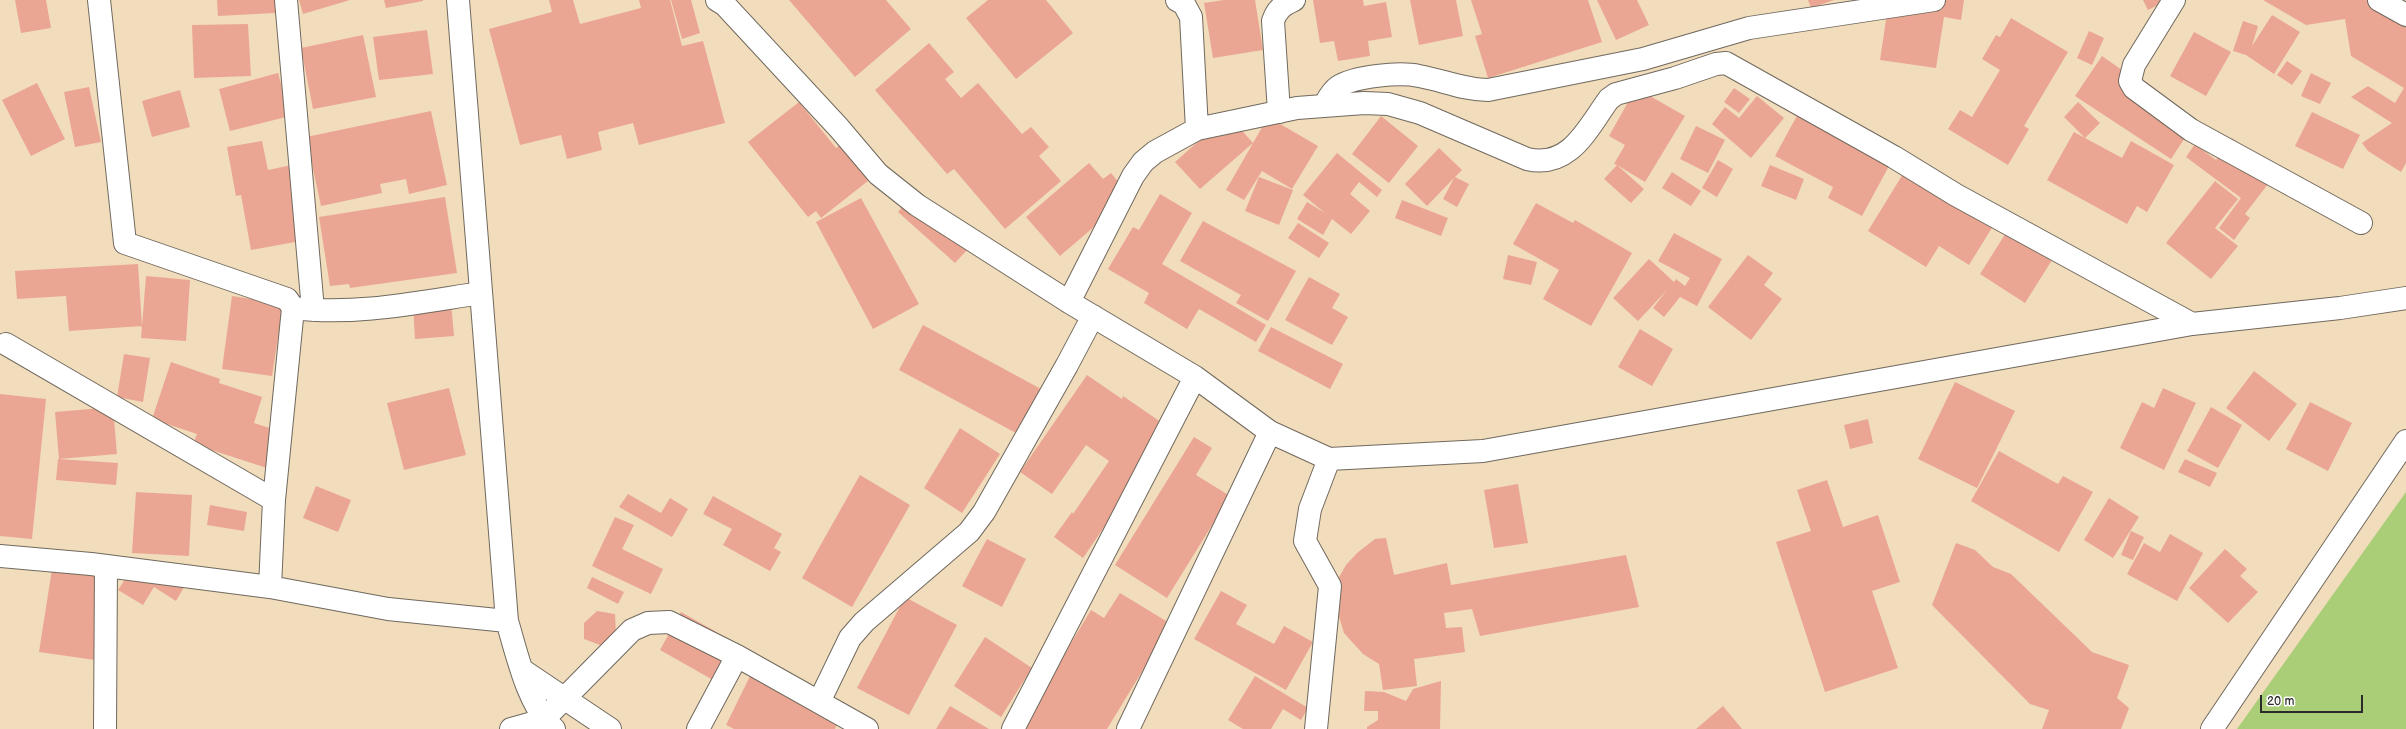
<!DOCTYPE html>
<html>
<head>
<meta charset="utf-8">
<style>
  body { margin:0 }
  #map { position:relative; width:2406px; height:729px; overflow:hidden; background:#f1dcbc; font-family:"Balsamiq Sans",sans-serif }
  canvas { display:block }
  .scale { position:absolute; left:2260px; top:695px; width:103px; height:18px; box-sizing:border-box; border:2px solid #2b2b2b; border-top:0; padding-left:5px; font-size:12px; line-height:14px; white-space:nowrap; color:#2b2b2b; -webkit-text-stroke:3px #fff; paint-order:stroke }
</style>
</head>
<body>
<div id="map">
<canvas width="2406" height="729"></canvas>
<div class="scale">20 m</div>
</div>
<script>
const ctx = document.querySelector('canvas').getContext('2d');
ctx.lineJoin = 'round';
function fillPath(path, color) { ctx.fillStyle = color; ctx.fill(path, 'evenodd'); }
function trace(path, color, width, dash) { ctx.strokeStyle = color; ctx.lineWidth = width; ctx.lineCap = dash ? 'butt' : 'round'; ctx.setLineDash(dash || []); ctx.stroke(path); }
fillPath(new Path2D(`
  M2406,492V729H2237Z`), '#aace78');
fillPath(new Path2D(`
  M15,0H46L51,28L21,33Z
  M217,0H275V13L218,16Z
  M299,0H350L303,14Z
  M384,0H423V1L386,8Z
  M549,0H573L580,24L641,8L639,0H670L682,46L703,41L725,123L639,145L633,123L598,132L602,150L567,159L561,135L520,145L489,29L552,12Z
  M671,0H691L700,33L682,39Z
  M789,0H886L911,29L855,77Z
  M988,0H1046L1073,33L1016,79L966,18Z
  M1224,0H1255L1263,50L1213,58L1204,3Z
  M1313,0H1363L1364,6L1386,2L1392,37L1368,41L1370,56L1338,61L1334,41L1320,43Z
  M1410,0H1456L1463,36L1419,45Z
  M1471,0H1588L1602,42L1488,78L1475,36L1482,34Z
  M1597,0H1637L1649,25L1616,40Z
  M1808,0H1834L1811,8Z
  M1889,0H1964L1961,20L1944,17L1936,68L1880,60Z
  M2143,0H2168L2148,10Z
  M2263,0H2374L2406,20V163L2401,172L2368,151L2362,143L2392,123L2351,97L2368,86L2395,103L2404,88L2351,56L2345,19L2306,25Z
  M2272,15L2300,32L2274,74L2246,55L2233,51L2243,21L2258,26L2252,46Z
  M2011,18L2068,52L2024,126L2029,129L2008,165L1948,129L1960,110L1972,117L2000,70L1982,59L1996,35L2000,37Z
  M248,24L251,76L194,78L192,25Z
  M427,30L433,74L379,80L373,37Z
  M2089,31L2104,38L2092,65L2077,58Z
  M2194,32L2231,52L2206,96L2170,76Z
  M363,35L376,97L313,109L301,48Z
  M929,43L954,72L945,79L961,98L978,83L1022,134L1031,127L1049,147L1039,156L1061,181L1005,229L954,169L947,174L875,90Z
  M2102,56L2129,75L2192,127L2171,159L2075,96Z
  M2287,61L2302,71L2292,85L2277,75Z
  M278,73L290,116L230,131L219,89Z
  M2311,73L2331,83L2320,104L2301,96Z
  M37,83L65,139L31,156L2,100Z
  M89,87L101,142L75,147L64,92Z
  M1636,88L1685,116L1645,182L1617,165L1644,189L1631,203L1604,179L1617,165L1614,164L1625,145L1609,136Z
  M1734,88L1750,99L1739,113L1724,102Z
  M180,90L190,127L152,137L142,101Z
  M1757,96L1784,118L1751,158L1712,124L1725,107L1739,118Z
  M799,102L836,148L850,137L878,173L821,218L816,211L808,217L748,142Z
  M2078,102L2100,123L2085,138L2064,117Z
  M431,111L447,185L409,194L406,179L380,184L382,193L321,206L306,137Z
  M1799,112L1889,166L1862,216L1828,198L1833,187L1775,156Z
  M2312,112L2360,135L2343,169L2295,146Z
  M1228,115L1253,143L1200,189L1175,162Z
  M1381,116L1418,146L1389,183L1352,154Z
  M1268,117L1318,146L1292,189L1262,171L1244,200L1226,190Z
  M1696,126L1725,140L1708,173L1680,159Z
  M2074,132L2122,158L2131,141L2174,165L2147,212L2137,206L2127,224L2047,180Z
  M2232,138L2261,160L2268,184L2245,214L2250,218L2234,240L2219,228L2241,198L2186,157L2195,144L2216,160Z
  M262,141L268,170L292,165L306,240L251,250L241,195L236,196L227,147Z
  M1439,148L1462,170L1455,177L1469,184L1457,207L1443,199L1454,178L1427,206L1405,184Z
  M1337,153L1382,190L1377,197L1359,182L1350,194L1370,211L1351,234L1332,219L1323,235L1297,219L1307,202L1325,213L1303,195Z
  M1718,160L1733,169L1717,197L1702,188Z
  M1089,163L1103,179L1111,173L1130,196L1060,256L1026,217Z
  M1770,165L1804,179L1796,200L1761,186Z
  M1906,169L1998,218L1969,265L1939,246L1926,267L1868,231Z
  M1672,172L1701,191L1691,206L1662,188Z
  M1259,177L1293,190L1279,225L1245,211Z
  M2215,181L2238,199L2215,228L2238,246L2211,279L2166,243Z
  M1160,194L1192,213L1162,264L1266,325L1256,342L1199,309L1187,329L1144,303L1149,293L1108,269L1133,227L1139,230Z
  M445,197L457,273L350,288L349,284L330,286L319,217Z
  M861,198L919,304L873,329L816,222Z
  M910,198L968,249L955,263L898,212Z
  M1402,200L1448,218L1441,236L1395,218Z
  M1536,203L1573,223L1575,220L1632,253L1591,326L1543,299L1559,270L1513,244Z
  M1203,221L1296,271L1268,321L1236,303L1241,295L1180,261Z
  M1298,223L1329,243L1319,258L1288,238Z
  M2009,228L2054,257L2025,303L1980,274Z
  M1674,233L1722,259L1697,306L1680,297L1664,317L1653,308L1667,290L1638,321L1613,298L1649,259L1674,282L1676,279L1685,286L1690,278L1658,261Z
  M1508,255L1537,262L1531,285L1503,279Z
  M1748,255L1773,273L1764,285L1782,299L1751,340L1708,307Z
  M138,264L142,326L69,331L66,296L17,299L15,271Z
  M146,276L190,280L186,341L141,338Z
  M1309,277L1340,294L1332,308L1348,317L1332,345L1285,320Z
  M232,296L283,304L272,376L222,369Z
  M451,302L454,336L415,339L413,306Z
  M923,325L1041,389L1016,433L899,370Z
  M1271,327L1343,364L1330,389L1258,351Z
  M1640,329L1673,349L1652,386L1618,367Z
  M124,354L150,358L143,402L117,397Z
  M171,362L220,379L219,383L262,397L254,423L282,432L270,469L193,444L197,434L152,419Z
  M2254,371L2297,404L2269,441L2226,408Z
  M1087,375L1122,399L1123,396L1171,429L1083,558L1054,537L1072,512L1073,514L1109,461L1086,445L1052,494L1020,472Z
  M1955,382L2015,411L1977,488L1918,459Z
  M449,388L466,455L404,470L387,403Z
  M2163,388L2196,403L2164,470L2120,448L2142,402L2154,408Z
  M0,394L46,399L32,539L0,536Z
  M2310,402L2352,423L2328,471L2286,449Z
  M113,407L117,454L59,459L55,412Z
  M2211,407L2242,425L2218,468L2187,451Z
  M1868,419L1873,443L1850,449L1844,425Z
  M960,428L1000,454L962,513L924,488Z
  M1194,437L1212,448L1196,475L1230,496L1167,598L1115,565Z
  M1999,451L2058,484L2063,476L2093,492L2059,552L1971,501Z
  M58,459L118,463L116,485L56,480Z
  M2185,459L2217,473L2210,487L2178,472Z
  M860,475L910,505L852,607L802,578Z
  M1827,480L1843,527L1878,515L1900,582L1872,591L1898,668L1825,692L1776,542L1811,531L1797,490Z
  M1518,484L1528,543L1494,548L1484,490Z
  M316,486L351,500L338,532L303,518Z
  M136,492L192,495L189,556L132,553Z
  M628,494L661,513L670,498L688,509L672,537L619,507Z
  M713,496L782,534L774,548L781,552L770,571L723,545L732,529L703,514Z
  M2109,498L2139,517L2113,558L2084,540Z
  M210,505L247,512L244,531L207,525Z
  M615,517L634,525L622,549L663,569L651,594L592,566Z
  M2131,531L2144,537L2133,560L2121,555Z
  M2170,534L2203,553L2177,601L2127,574L2144,543L2160,552Z
  M1386,538L1394,575L1447,563L1451,585L1626,555L1639,607L1480,636L1472,609L1444,613L1446,628L1462,627L1465,652L1414,659L1417,686L1383,690L1379,664L1363,654L1344,633L1337,610V581L1346,565L1357,553L1375,539Z
  M987,539L1026,559L1002,607L962,586Z
  M1956,543L1975,550L1993,567L2011,574L2092,652L2129,665L2117,698L2129,708L2121,729H2042L2049,710L2030,704L1932,605Z
  M2225,549L2247,569L2240,576L2258,592L2228,623L2189,588Z
  M52,569L107,578L95,660L39,652Z
  M131,570L187,582L176,601L154,587L143,605L118,590Z
  M592,577L624,592L618,604L587,588Z
  M1221,591L1247,605L1236,624L1274,644L1284,626L1313,642L1286,690L1194,639Z
  M1120,593L1171,624L1107,729H1023L1034,704L1091,610L1104,618Z
  M905,597L957,625L909,715L857,688Z
  M597,611L615,614L616,635L600,645L584,639V623Z
  M681,612L734,642L713,680L660,650Z
  M985,637L1032,668L1001,717L954,686Z
  M753,670L842,714L835,729H734L726,725Z
  M1255,676L1308,708L1301,720L1283,709L1271,729H1243L1228,720Z
  M1441,681L1440,729H1367V727L1378,720V711H1364L1365,691L1384,692L1406,701L1413,689Z
  M950,706L989,729H936Z
  M1723,706L1742,729H1696Z`), '#eba693');
const street = new Path2D(`
  M99,0L125,243L287,299L293,308C355,316 420,302 481,293
  M286,0L313,310
  M458,0L507,621C517,654 528,706 554,729
  M717,0L725,5L839,128L878,174L917,205L1069,302L1195,377L1270,432L1329,459
  M1177,0L1184,4L1191,17L1197,129
  M2174,0L2134,65L2130,81L2134,88L2191,130L2361,223
  M2379,0L2406,15
  M1324,106C1328,99 1331,92 1338,87C1354,76 1400,72 1419,76C1442,80 1464,90 1488,90L1643,59L1749,28L1934,0
  M1279,112L1273,21C1277,9 1283,5 1294,0
  M1069,302L1133,176L1143,162L1155,152L1197,129L1297,108L1364,103L1388,104L1420,113L1527,159C1570,169 1587,129 1609,99L1616,94L1675,78L1716,64L1726,63L1894,157L1956,195L2192,324
  M6,344L274,500
  M0,556L91,564L270,587L388,609L507,621
  M270,587L274,500L293,308
  M522,670L610,729
  M819,702L850,638L864,622L969,532L984,512L1067,365L1093,316
  M105,729L106,566
  M511,729L543,720L632,630L648,623L669,622L737,656L867,729
  M698,729L737,656
  M1013,729L1195,377
  M1128,729L1270,432
  M1316,729L1330,586L1305,541L1310,509L1329,459L1483,451L2192,324L2340,308L2406,298
  M2212,729L2406,441`);
trace(street, '#70695e', 24);
trace(street, '#fff', 22);
</script>
</body>
</html>
